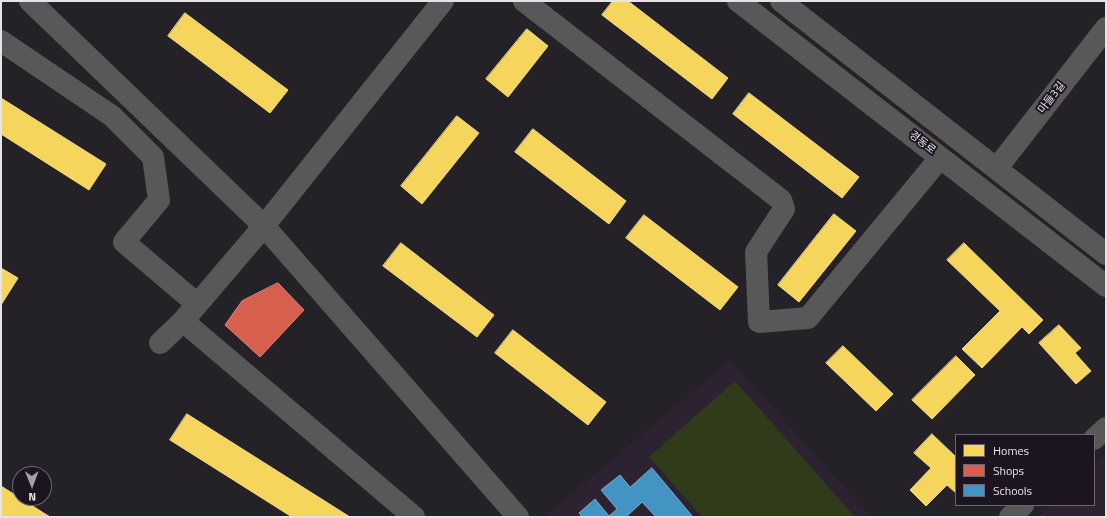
<!DOCTYPE html>
<html>
<head>
<meta charset="utf-8">
<style>
  body { margin:0 }
  #map { position:relative; width:1107px; height:518px; overflow:hidden; background:#242127; font-family:"Titillium Web",sans-serif }
  canvas { display:block }
  .frame { position:absolute; inset:0; border:2px solid #e8e3eb; pointer-events:none }
  .legend { position:absolute; left:955px; top:434px; width:140px; height:72px; box-sizing:border-box; background:#1c1520; border:1px solid #6e6771; margin:0; padding:5px 7px; list-style:none; font-size:12px; color:#e8e3eb }
  .legend li { display:flex; align-items:center; gap:8px; height:20px }
  .legend b { width:20px; border:1px solid #6e6771 }
  .north { position:absolute; left:12px; top:466px; width:40px; height:40px; box-sizing:border-box; background:#1c1520; border:1px solid #6e6771; border-radius:50%; rotate:179deg; font-size:11px; font-weight:700; line-height:16px; text-align:center; color:#e8e3eb }
  .north::after { content:''; display:block; margin:auto; width:14px; height:18px; background:#a39fa6; clip-path:polygon(50% 0,100% 100%,50% 72%,0 100%) }
</style>
</head>
<body>
<div id="map">
<canvas width="1107" height="518"></canvas>
<div class="frame"></div>
<ul class="legend">
<li><b style="height:11px;background:#f6d55c"></b>Homes</li>
<li><b style="height:11px;background:#d6604d"></b>Shops</li>
<li><b style="height:11px;background:#4393c3"></b>Schools</li>
</ul>
<div class="north">N</div>
</div>
<script>
const ctx = document.querySelector('canvas').getContext('2d');
ctx.lineJoin = 'round';
function fillPath(path, color) { ctx.fillStyle = color; ctx.fill(path, 'evenodd'); }
function trace(path, color, width, dash) { ctx.strokeStyle = color; ctx.lineWidth = width; ctx.lineCap = dash ? 'butt' : 'round'; ctx.setLineDash(dash || []); ctx.stroke(path); }
function label(font, color, halo, rows, align = 'center') {
  ctx.font = font + ' "Titillium Web","Noto Sans KR",sans-serif'; ctx.lineWidth = 4; ctx.setLineDash([]); ctx.textBaseline = 'middle'; ctx.strokeStyle = halo; ctx.fillStyle = color; for (const [text, x, y, turn = 0] of rows) {
    ctx.save(); ctx.translate(x, y); ctx.rotate((+turn || 0) * Math.PI / 180); ctx.textAlign = isNaN(turn) ? turn : align; if (halo) ctx.strokeText(text, 0, 0); ctx.fillText(text, 0, 0); ctx.restore();
  }
}
fillPath(new Path2D(`
  M730,360L871,517L545,516Z
  M1106,453V517H1038L1051,505H1094V464Z`), '#2c2231');
fillPath(new Path2D(`
  M735,381L855,517H702L649,457Z`), '#2f3b19');
const homes = new Path2D(`
  M613,1H628L728,78L712,99L602,15Z
  M185,13L288,90L270,113L168,36Z
  M527,29L548,46L508,97L486,79Z
  M749,93L859,177L842,198L733,114Z
  M1,98L106,164L89,190L1,134Z
  M457,116L479,133L422,204L401,186Z
  M533,129L626,201L609,224L515,152Z
  M834,214L856,231L799,302L778,285Z
  M644,215L738,287L720,310L626,238Z
  M401,243L494,315L477,337L383,266Z
  M964,243L1043,320L1029,334L1022,327L982,368L962,349L1000,311L947,260Z
  M1,268L18,278L1,305Z
  M1059,325L1081,348L1075,353L1091,371L1076,384L1039,343Z
  M513,330L606,402L588,425L495,353Z
  M843,346L893,394L876,411L826,363Z
  M956,356L975,375L932,419L912,400Z
  M187,414L350,517H292L170,440Z
  M932,434L956,457V493L947,485L926,506L910,490L931,468L914,453Z
  M1,486L50,517H1Z`);
fillPath(homes, '#f6d55c');
trace(homes, '#f2d987', 1);
const shops = new Path2D(`
  M278,283L304,310L260,357L225,325L242,301Z`);
fillPath(shops, '#d6604d');
trace(shops, '#db877c', 1);
const schools = new Path2D(`
  M652,468L693,517H656L642,502L626,517H582L579,513L595,499L609,516L617,509L601,490L620,475L630,487Z`);
fillPath(schools, '#4393c3');
trace(schools, '#74abcf', 1);
trace(new Path2D(`
  M30,1L264,226L518,517
  M524,1L781,200L784,209L756,252L759,322L808,318L940,158
  M738,1L1106,286
  M781,1L1106,254
  M1,41L112,116L153,157L159,200L124,242L197,304
  M997,168L1106,28
  M183,321L414,517
  M160,343L183,321L264,226L443,1
  M1094,439L1106,428
  M1010,517L1023,505`), '#595858', 22);
label('11px', '#e8e3eb', '#1c1520', [
  ["마들3길",1052,98,-52],
  ["경동로",922,143,38]
]);
</script>
</body>
</html>
